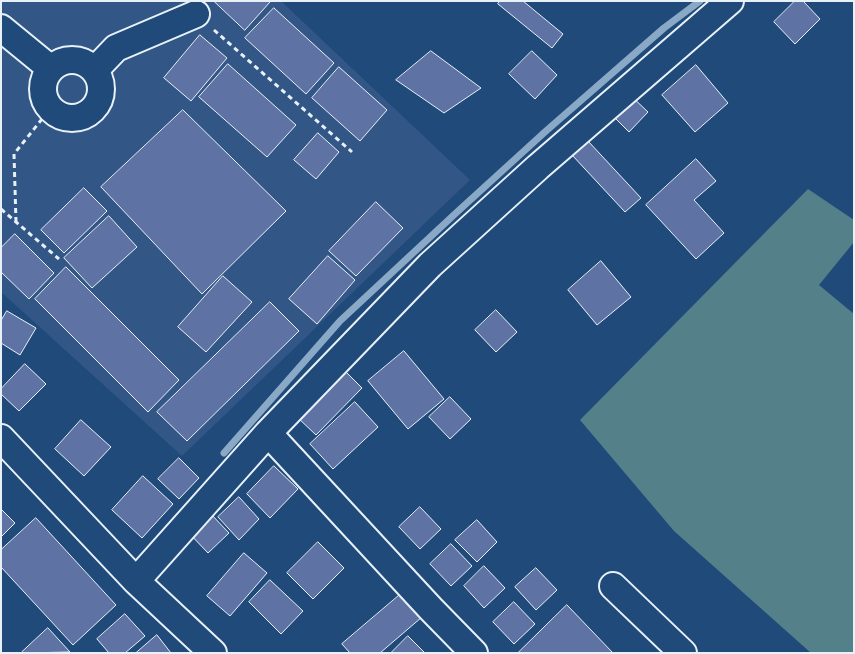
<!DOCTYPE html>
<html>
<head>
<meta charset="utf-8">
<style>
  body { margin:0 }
  #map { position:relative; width:855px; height:654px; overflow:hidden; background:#1f4a7a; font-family:"Patrick Hand",sans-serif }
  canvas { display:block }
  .frame { position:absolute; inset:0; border:2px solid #e8f1f8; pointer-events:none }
</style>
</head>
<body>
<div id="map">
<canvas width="855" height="654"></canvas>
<div class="frame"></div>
</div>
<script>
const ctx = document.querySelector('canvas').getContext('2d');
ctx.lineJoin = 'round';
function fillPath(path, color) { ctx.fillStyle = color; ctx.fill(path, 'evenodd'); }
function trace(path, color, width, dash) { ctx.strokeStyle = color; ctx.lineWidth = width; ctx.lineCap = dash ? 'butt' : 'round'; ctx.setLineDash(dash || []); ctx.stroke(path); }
fillPath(new Path2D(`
  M1,1H281L470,180L182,456L1,292Z`), '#325686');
fillPath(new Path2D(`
  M808,189L854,220V242L819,285L854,314V653H811L674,531L580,420Z`), '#538089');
trace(new Path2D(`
  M224,453L340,321L456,213L546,131L664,28L700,1`), '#8aa9c7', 7);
const building = new Path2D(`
  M214,1H270V2L245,30Z
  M500,1H523L563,34L552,48L498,4Z
  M795,1H803L820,19L795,44L774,22Z
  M274,8L334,63L306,94L245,38Z
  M200,35L227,58L191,101L164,78Z
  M431,51L481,88L444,113L396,80Z
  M532,51L557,75L535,99L509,74Z
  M228,64L296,125L267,157L199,97Z
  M696,65L728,103L695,132L662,95Z
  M339,67L387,110L360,141L312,98Z
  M629,94L648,112L629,132L611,114Z
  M183,110L286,211L202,294L101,187Z
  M318,133L339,152L316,179L294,160Z
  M588,141L641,198L625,212L572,155Z
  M696,159L716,181L694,200L724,233L696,259L646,205Z
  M84,188L107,211L64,253L41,230Z
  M376,202L403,228L356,276L329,251Z
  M109,216L137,247L92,288L64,258Z
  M15,234L54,273L29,299L1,272V248Z
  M328,256L355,280L317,324L289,299Z
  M601,261L631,297L597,325L568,290Z
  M66,267L179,380L148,412L35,299Z
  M223,276L252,302L206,352L178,327Z
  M270,302L299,331L187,441L157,412Z
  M496,310L517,332L496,352L475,330Z
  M7,311L36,328L20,355L1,343V321Z
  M404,351L444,399L408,429L368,381Z
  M25,364L46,384L19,411L1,394V389Z
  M342,368L362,388L316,435L296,416Z
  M450,397L471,419L450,439L429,417Z
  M355,402L378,427L333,469L310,444Z
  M81,420L111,447L84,476L55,449Z
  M179,458L199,478L179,499L158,479Z
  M274,466L298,489L270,518L247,494Z
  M143,476L173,504L142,538L112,510Z
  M239,497L259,519L239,540L218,517Z
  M420,507L441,529L420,549L399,527Z
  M1,509L15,523L1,537Z
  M208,511L229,533L208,553L187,531Z
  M36,518L116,605L73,645L1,567V550Z
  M477,520L497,542L477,562L455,540Z
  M318,542L344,568L313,599L287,573Z
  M451,544L472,566L451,586L430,564Z
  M244,553L267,573L230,616L207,596Z
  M484,566L505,588L484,608L464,586Z
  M536,568L557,590L536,610L515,587Z
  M270,580L303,611L281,634L249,602Z
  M402,593L422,617L380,653H350L342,644Z
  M514,602L535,624L514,644L493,622Z
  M567,605L613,653H518Z
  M125,614L145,636L125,653H109L97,639Z
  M48,628L70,652L22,653V652Z
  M157,635L171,653H136Z
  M408,636L425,653H391Z`);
fillPath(building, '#5e73a3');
trace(building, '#e8f1f8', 1);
const minor = new Path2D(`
  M1,28L51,69
  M43 89a29 29 0 1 1 58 0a29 29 0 1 1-58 0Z
  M95,70L116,48L196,14
  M268,433L431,609L474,653
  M1,438L136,581L213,653
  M136,581L268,433L430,265L538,167L730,1
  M613,586L683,653`);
trace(minor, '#e8f1f8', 30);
trace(new Path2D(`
  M214,30L352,152
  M1,209L59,259
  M16,222L14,154L50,109`), '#e8f1f8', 3, [5, 4]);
trace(minor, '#1f4a7a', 26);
</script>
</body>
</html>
